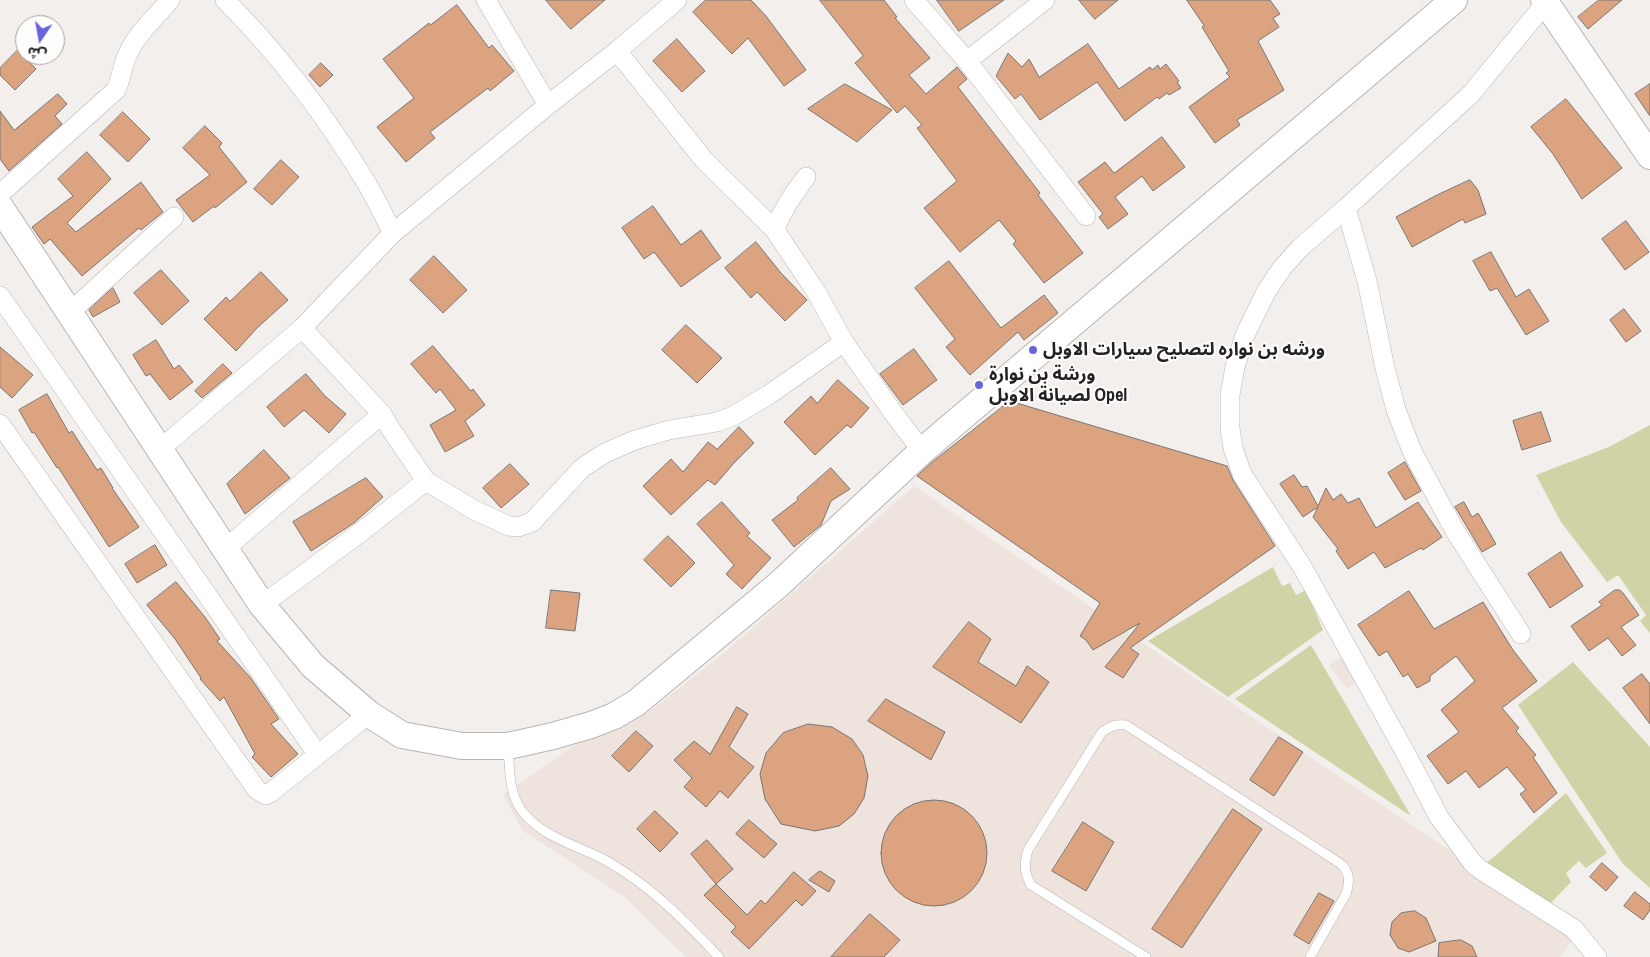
<!DOCTYPE html>
<html>
<head>
<meta charset="utf-8">
<style>
  body { margin:0 }
  #map { position:relative; width:1650px; height:957px; overflow:hidden; background:#f3efed; font-family:"Archivo Narrow","Noto Sans Arabic",sans-serif }
  canvas { display:block }
  .north { position:absolute; left:15px; top:15px; width:50px; height:50px; box-sizing:border-box; background:#fffdfc; border:1px solid #a7a5a5; border-radius:50%; rotate:192deg; font-size:14px; font-weight:700; line-height:20px; text-align:center; color:#242222 }
  .north::after { content:''; display:block; margin:auto; width:18px; height:22px; background:#6864dd; clip-path:polygon(50% 0,100% 100%,50% 72%,0 100%) }
</style>
</head>
<body>
<div id="map">
<canvas width="1650" height="957"></canvas>
<div class="north">ش</div>
</div>
<script>
const ctx = document.querySelector('canvas').getContext('2d');
ctx.lineJoin = 'round';
function fillPath(path, color) { ctx.fillStyle = color; ctx.fill(path, 'evenodd'); }
function trace(path, color, width, dash) { ctx.strokeStyle = color; ctx.lineWidth = width; ctx.lineCap = dash ? 'butt' : 'round'; ctx.setLineDash(dash || []); ctx.stroke(path); }
function label(font, color, halo, rows, align = 'center') {
  ctx.font = font + ' "Archivo Narrow","Noto Sans Arabic",sans-serif'; ctx.lineWidth = 4; ctx.setLineDash([]); ctx.textBaseline = 'middle'; ctx.strokeStyle = halo; ctx.fillStyle = color; for (const [text, x, y, turn = 0] of rows) {
    ctx.save(); ctx.translate(x, y); ctx.rotate((+turn || 0) * Math.PI / 180); ctx.textAlign = isNaN(turn) ? turn : align; if (halo) ctx.strokeText(text, 0, 0); ctx.fillText(text, 0, 0); ctx.restore();
  }
}
fillPath(new Path2D(`
  M914,486L1303,752L1576,935L1560,957H686L623,896L523,831L503,795L570,748L650,711L724,653Z
  M1343,656L1361,679L1347,689L1329,666Z`), '#efe4dd');
fillPath(new Path2D(`
  M1650,425V633L1640,621L1646,615L1618,575L1607,582L1561,522L1536,475L1609,447Z
  M1273,567L1282,586L1290,583L1296,595L1306,590L1323,630L1228,697L1148,641Z
  M1311,645L1411,816L1235,699Z
  M1573,662L1650,747V888L1623,864L1518,705Z
  M1566,793L1607,853L1586,868L1579,861L1566,873L1571,882L1545,909L1482,866L1495,856Z`), '#cfd3a6');
const building = new Path2D(`
  M546,0H605L571,29Z
  M706,0H751L766,16L806,70L784,86L748,38L732,54L693,12Z
  M820,0H884L897,17L895,18L930,58L909,75L926,94L957,67L967,79L958,87L1040,193L1038,195L1083,253L1044,283L1013,244L1016,241L999,220L960,252L924,208L957,181L917,128L922,125L905,106L897,113L855,63L863,56Z
  M937,0H1004L959,31Z
  M1079,0H1118L1095,19Z
  M1187,0H1270L1280,14L1273,18L1279,27L1258,41L1284,90L1237,120L1240,125L1215,143L1189,107L1230,77L1226,73L1229,71L1202,27L1204,26Z
  M1599,0H1622L1588,29L1578,17Z
  M457,5L489,48L492,45L514,71L490,91L488,88L430,132L435,138L406,162L377,127L414,98L383,59L429,23L430,25Z
  M677,39L705,71L682,92L653,61Z
  M1088,44L1119,89L1150,67L1152,70L1158,65L1160,69L1166,64L1179,81L1177,82L1181,88L1169,95L1167,93L1159,99L1157,97L1125,121L1097,82L1040,120L1021,94L1015,99L996,76L1008,53L1022,67L1029,59L1039,77Z
  M18,50L36,69L15,90L0,75V68Z
  M321,63L333,75L320,87L309,75Z
  M845,84L892,110L857,142L808,109Z
  M1650,84V116L1635,94Z
  M58,94L67,104L55,116L62,124L9,171L0,159V111L14,130Z
  M1566,99L1622,168L1582,199L1553,154L1531,127Z
  M123,112L150,139L128,162L100,135Z
  M205,126L222,143L219,147L247,182L215,208L214,206L193,222L176,200L210,175L183,148Z
  M1162,137L1185,167L1153,191L1142,176L1115,197L1128,214L1108,229L1099,217L1103,214L1078,182L1105,162L1114,173Z
  M87,152L111,179L67,223L76,232L141,182L163,212L141,230L139,228L82,276L50,239L44,244L32,227L73,196L58,179Z
  M281,160L299,177L272,205L254,189Z
  M1470,180L1478,190L1486,214L1465,223L1463,219L1412,247L1396,217L1437,195Z
  M653,206L681,245L701,230L721,258L681,287L654,252L644,259L622,228Z
  M1626,221L1649,252L1625,270L1602,239Z
  M756,242L781,273L807,300L785,321L757,292L751,298L725,268Z
  M1491,252L1516,297L1529,289L1549,321L1526,335L1497,288L1490,291L1473,261Z
  M434,256L467,290L443,313L410,280Z
  M949,261L1001,328L1044,295L1058,313L1024,340L1018,332L970,375L946,347L955,339L915,288Z
  M161,270L189,301L162,325L134,293Z
  M261,272L288,300L257,328L236,351L204,319L226,297L230,301Z
  M113,288L120,302L93,317L89,310Z
  M1624,309L1641,331L1626,342L1610,320Z
  M686,325L722,358L697,383L662,350Z
  M156,340L174,369L179,365L193,382L170,400L150,374L146,376L133,355Z
  M433,346L471,391L473,389L485,405L465,421L474,436L445,452L430,425L456,410L440,389L436,393L411,364Z
  M0,347L33,375L12,398L0,387Z
  M914,349L937,380L903,405L880,374Z
  M223,364L232,373L202,398L195,391Z
  M306,374L325,396L346,414L329,433L304,410L284,427L267,407Z
  M838,380L869,408L851,428L847,425L815,455L784,422L811,396L817,403Z
  M47,394L69,433L72,431L97,470L101,468L113,488H112L139,527L109,547L58,467L57,468L34,432L32,433L19,410Z
  M1010,401L1227,466L1233,480L1275,546L1130,648L1139,654L1123,678L1105,667L1140,623L1093,650L1086,640L1080,636L1100,603L917,476L931,463Z
  M1541,412L1551,441L1522,450L1513,421Z
  M739,427L754,443L734,463L715,485L708,480L671,515L643,486L671,459L683,472L708,442L717,449Z
  M264,450L290,478L245,514L227,484Z
  M1405,462L1421,491L1405,500L1388,473Z
  M510,464L529,484L501,508L483,488Z
  M831,468L850,489L831,501L821,525L794,547L772,520L798,500L797,498Z
  M1294,475L1302,487L1307,486L1318,506L1326,488L1333,500L1341,494L1348,503L1359,498L1376,528L1418,502L1442,537L1423,550L1421,548L1385,568L1374,552L1348,569L1336,551L1338,549L1313,517L1318,507L1303,517L1280,484Z
  M366,478L383,497L354,523L311,551L293,522Z
  M722,502L750,533L747,536L771,558L742,589L726,574L734,565L697,524Z
  M1464,502L1472,517L1478,513L1496,544L1482,552L1455,507Z
  M668,536L695,563L671,587L644,560Z
  M155,545L167,565L137,583L125,564Z
  M1561,552L1583,586L1550,608L1528,574Z
  M176,582L205,617L220,639L217,641L250,677L279,719L271,724L298,754L271,777L252,757L255,754L224,697L220,701L200,679L201,678L175,639L147,605Z
  M551,590L580,593L575,631L546,628Z
  M1615,590H1620L1623,593L1639,615L1621,627L1636,645L1622,656L1608,638L1589,651L1571,626L1602,605L1599,602Z
  M1409,591L1434,629L1483,602L1513,650L1537,681L1502,708L1519,728L1516,731L1536,755L1533,757L1557,793L1534,813L1520,794L1526,790L1507,767L1479,788L1466,771L1448,784L1427,756L1459,732L1441,710L1475,681L1456,656L1430,676V681L1417,688L1408,674L1403,677L1387,651L1379,656L1358,625Z
  M969,622L991,639L978,662L1016,686L1027,666L1049,682L1021,723L933,667Z
  M1642,674L1650,684V724L1623,688Z
  M886,699L945,732L931,760L868,721Z
  M737,707L748,714L729,747L754,767L728,798L720,791L706,807L684,787L692,778L674,760L694,741L710,754Z
  M808,724L832,727L852,739L863,755L868,776L864,798L854,814L839,826L815,831L781,824L765,799L760,774L766,753L783,733Z
  M636,731L653,746L629,772L612,756Z
  M1279,737L1303,752L1274,796L1250,780Z
  M881 853a53 53 0 1 1 106 0a53 53 0 1 1-106 0Z
  M1233,809L1262,829L1182,948L1152,929Z
  M655,811L678,833L660,852L637,829Z
  M749,820L777,844L764,858L736,834Z
  M1083,822L1114,842L1086,891L1052,871Z
  M707,840L733,869L716,884L691,854Z
  M1602,863L1618,877L1606,891L1590,877Z
  M820,871L835,881L829,892L809,880Z
  M794,872L816,891L802,906L796,900L749,949L731,932L736,927L704,895L716,884L747,915L761,900L765,904Z
  M1635,892L1650,904V910L1643,920L1624,906Z
  M1319,893L1334,901L1309,944L1294,935Z
  M1415,911L1426,918L1436,941L1409,952L1398,948L1390,935L1392,922L1401,913Z
  M870,914L900,940L884,957H831Z
  M1461,940L1472,946L1477,957H1438L1439,943Z`);
fillPath(building, '#dba37f');
trace(building, '#797674', 1);
const lane = new Path2D(`
  M508,749C510,770 509,794 522,811C542,837 576,845 603,859C611,863 618,868 626,873C661,896 690,927 719,957
  M1146,957L1031,885C1024,872 1024,864 1028,850L1102,732C1110,726 1116,724 1126,725L1341,864C1350,873 1350,882 1346,894L1310,957`);
const street = new Path2D(`
  M225,0C278,53 325,115 364,179C375,196 383,215 393,233
  M486,0L548,105
  M914,0L967,61L1086,216
  M617,51L704,160L774,229L815,290L844,342L894,414L922,451
  M967,61L1045,0
  M0,194L116,90C121,79 122,68 127,56C135,35 156,17 170,0
  M1346,208L1300,248L1282,268L1266,292L1245,335L1235,367L1230,395V428L1233,448L1242,474L1303,568L1405,752L1439,817L1472,862L1478,868L1574,929L1597,957
  M774,229L789,201L806,177
  M0,296L318,755
  M69,313L174,217
  M302,328L382,414L390,428L426,481L474,510L509,526L518,527L532,522L582,468L605,453L635,440L669,430L717,422L733,416L770,394L844,342
  M0,424L257,790L266,795L270,793L369,714
  M159,450L302,328L393,233L548,105L617,51L677,0
  M225,549L382,414
  M262,605L361,532L426,481
  M1521,634L1455,531L1412,451L1396,410L1385,368L1367,281L1346,208L1471,94L1548,0`);
const secondary = new Path2D(`
  M1544,0L1650,156
  M0,207L262,605L313,666L369,714L402,735L462,746H508L553,736L591,725L614,716L636,703L777,586L922,451L1454,0`);
trace(lane, '#b9b5b3', 10);
trace(street, '#b9b5b3', 20);
trace(secondary, '#b9b5b3', 28);
trace(lane, '#fff', 9);
trace(street, '#fff', 19);
trace(secondary, '#fff', 26);
for (const [x, y, r, color] of [
  [1033,350,5,"#6864dd"],
  [979,385,5,"#6864dd"]
]) { const dot = new Path2D(); dot.arc(x, y, r, 0, 2 * Math.PI); ctx.fillStyle = color; ctx.fill(dot); trace(dot, '#fffdfc', 2); }
label('bold 18px', '#242222', '#fffdfc', [
  ["ورشه بن نواره لتصليح سيارات الاوبل",1043,350],
  ["ورشة بن نوارة",989,375],
  ["لصيانة الاوبل Opel",989,396]
], 'left');
</script>
</body>
</html>
